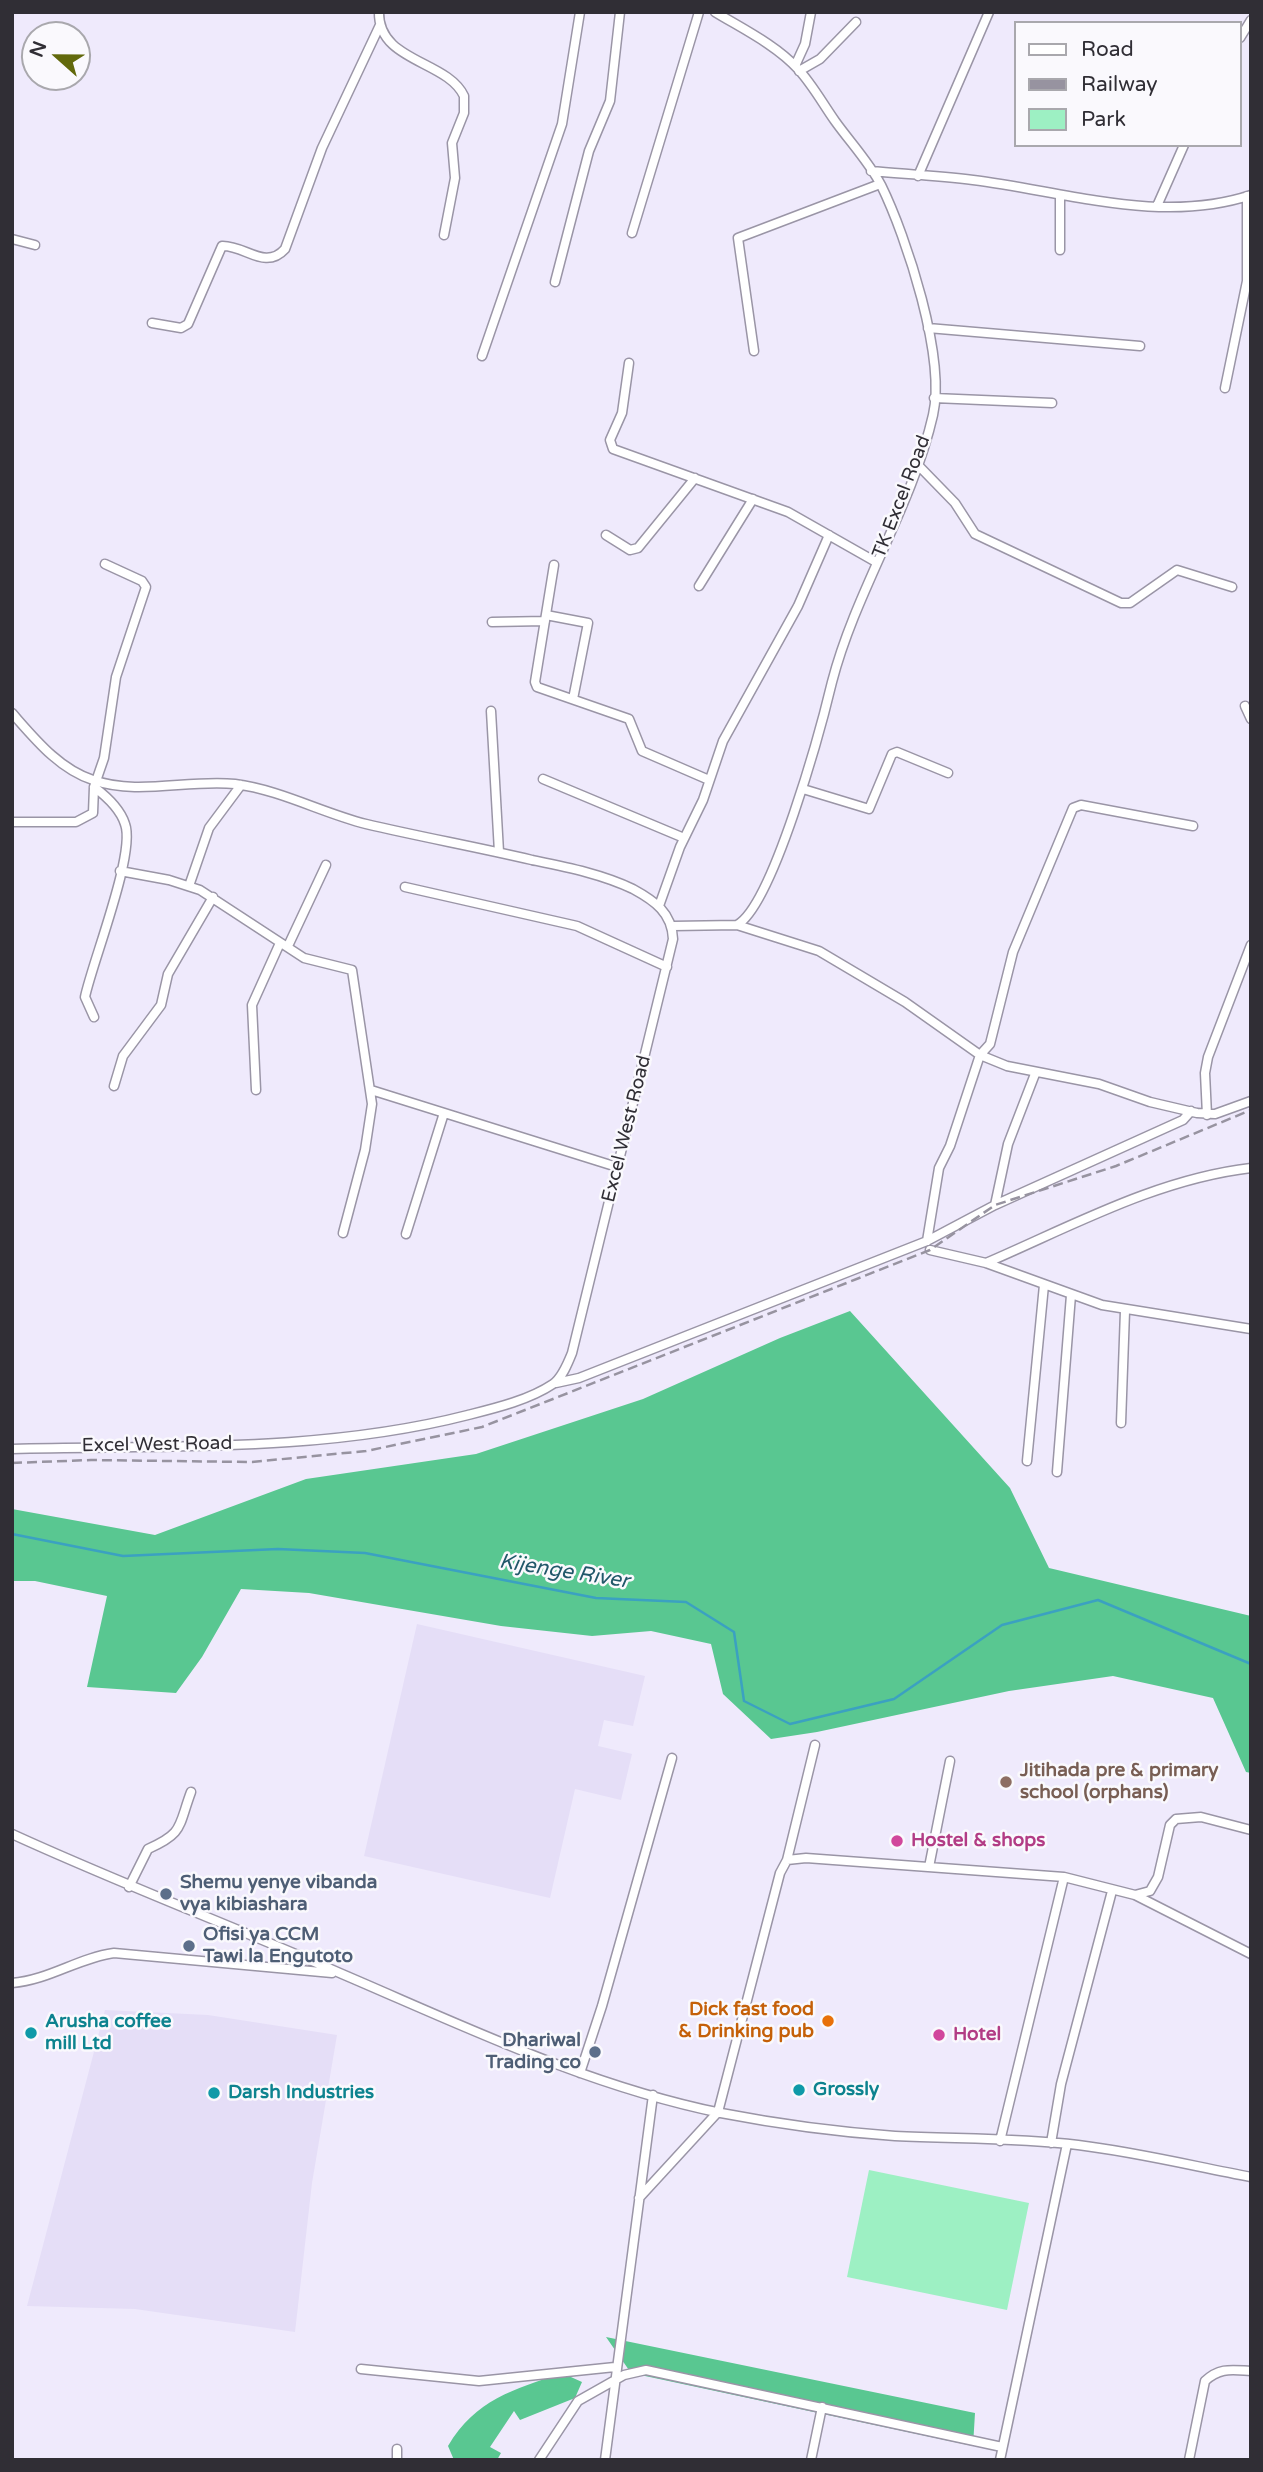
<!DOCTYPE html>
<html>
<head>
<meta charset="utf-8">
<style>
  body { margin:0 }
  #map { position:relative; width:1263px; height:2472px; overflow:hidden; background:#efeafc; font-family:"Varela Round",sans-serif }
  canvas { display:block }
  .frame { position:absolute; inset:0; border:14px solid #302e35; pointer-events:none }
  .legend { position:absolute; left:1014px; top:21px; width:228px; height:126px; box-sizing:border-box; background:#faf9fd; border:2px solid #a9a8ad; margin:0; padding:9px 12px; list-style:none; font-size:21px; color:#302e35 }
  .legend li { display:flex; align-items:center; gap:14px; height:35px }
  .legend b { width:35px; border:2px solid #a9a8ad }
  .north { position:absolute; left:21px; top:21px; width:70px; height:70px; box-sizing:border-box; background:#faf9fd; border:2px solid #a9a8ad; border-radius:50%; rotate:291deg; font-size:19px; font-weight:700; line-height:28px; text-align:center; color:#302e35 }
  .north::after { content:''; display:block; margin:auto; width:24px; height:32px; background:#62690c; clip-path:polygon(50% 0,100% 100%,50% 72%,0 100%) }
</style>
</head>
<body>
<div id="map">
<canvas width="1263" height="2472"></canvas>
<div class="frame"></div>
<ul class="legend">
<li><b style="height:9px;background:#fff"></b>Road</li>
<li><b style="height:9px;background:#9793a0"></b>Railway</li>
<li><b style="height:19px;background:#9df0c3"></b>Park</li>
</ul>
<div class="north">N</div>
</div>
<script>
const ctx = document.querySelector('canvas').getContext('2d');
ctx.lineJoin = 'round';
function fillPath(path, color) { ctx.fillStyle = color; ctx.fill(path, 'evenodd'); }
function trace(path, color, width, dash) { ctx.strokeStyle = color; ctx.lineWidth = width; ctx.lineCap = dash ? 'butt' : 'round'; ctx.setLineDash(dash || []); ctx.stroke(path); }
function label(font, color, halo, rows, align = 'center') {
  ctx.font = font + ' "Varela Round",sans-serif'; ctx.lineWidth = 5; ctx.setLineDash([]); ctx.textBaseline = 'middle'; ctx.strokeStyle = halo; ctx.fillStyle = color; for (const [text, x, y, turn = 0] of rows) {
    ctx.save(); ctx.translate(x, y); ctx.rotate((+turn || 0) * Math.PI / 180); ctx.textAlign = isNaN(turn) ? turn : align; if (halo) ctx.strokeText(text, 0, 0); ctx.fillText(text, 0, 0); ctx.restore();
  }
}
fillPath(new Path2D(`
  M417,1624L645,1676L633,1726L604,1720L598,1746L632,1754L621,1800L575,1789L550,1898L364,1856Z
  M105,2010L208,2015L337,2035L312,2183L295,2332L135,2309L27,2306Z`), '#e5def7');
fillPath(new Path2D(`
  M869,2170L1029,2203L1007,2310L847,2277Z`), '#9df0c3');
fillPath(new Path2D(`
  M850,1311L1010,1488L1049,1568L1251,1616V1773L1246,1772L1213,1698L1113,1676L1009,1691L817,1732L771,1739L723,1694L711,1644L651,1631L592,1636L501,1626L309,1593L241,1589L202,1657L176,1693L87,1687L107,1596L35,1581H12V1509L155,1535L306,1479L476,1454L643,1399L780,1338Z
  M606,2337L975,2413L973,2446L631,2373Z
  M562,2373L582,2382L575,2398L520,2420L514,2411L490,2447L501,2453L497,2460H454L448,2446C476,2399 513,2390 562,2373Z`), '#59c791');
trace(new Path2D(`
  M12,1534L123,1556L278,1549L365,1553L596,1598L686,1602L734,1632L744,1701L790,1724L894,1699L1002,1625L1098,1600L1251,1664`), '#3ba1c1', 2.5);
const minor = new Path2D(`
  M379,12C378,62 447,60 464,96V113L452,143L455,178L444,235
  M1240,38L1251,20
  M795,66L805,44L811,12
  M799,71L820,59L856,22
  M871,171C905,174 940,176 973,180C1063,191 1161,225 1251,195
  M918,176L989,12
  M1157,206L1184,145
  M632,233L699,12
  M12,239L35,245
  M1060,250V195
  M555,282L589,151L610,101L620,12
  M152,323L181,328L188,324L222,246C245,245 265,271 285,249L322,148L380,25
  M928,328L1140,346
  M754,351L738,238L880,184
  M482,356L562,124L580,12
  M629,363L622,413L610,440L613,449L788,512L876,562
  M1225,388L1247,281V196
  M934,398L1052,403
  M917,464L955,503L975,534L1121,603H1130L1177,570L1232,587
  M606,535L630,550L638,548L695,478
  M554,565L535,682L537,687L629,719L642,751L709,780
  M699,586L753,499
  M546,615L588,623L573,699
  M492,622L545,621
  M1245,706L1251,719
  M491,711L499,852
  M12,713C35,739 59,769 93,780C138,796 188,779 235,784C281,790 322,813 366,824C421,837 477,847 532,860C566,867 602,874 633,889C655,901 672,913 673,939L572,1353C568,1363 562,1378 553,1384C529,1400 496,1408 468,1415C320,1453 164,1445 12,1449
  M543,779L684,838
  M803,789L869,809L892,754L897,752L948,773
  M12,822H76L93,813L94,787L104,758L116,677L146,587L142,581L105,564
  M120,871L169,880L200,890L304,958L352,970L372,1104L365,1150L343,1233
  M189,886L209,828L241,785
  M405,887L577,926L667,967
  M659,906L680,847L703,800L723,741L798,606L829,535
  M737,925L819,951L905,1002L980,1055L1007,1066L1099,1084L1150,1102L1197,1113L1215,1114L1251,1101
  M673,926L737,925C773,905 821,728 832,682C856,590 912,507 933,415C946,358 907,238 881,185C869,162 850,142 835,121C823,104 812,84 798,69C776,45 743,29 715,12
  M288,946L326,865
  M94,1017L85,997C92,963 136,853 125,824C120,808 106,796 94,787
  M114,1086L123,1056L161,1005L168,974L213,897
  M256,1090L252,1005L280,943
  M371,1090L617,1167
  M1207,1115L1205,1073L1208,1057L1251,945
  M995,1205L1008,1144L1035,1074
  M406,1234L444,1113
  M927,1241L939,1168L950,1146L980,1055L990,1044L1013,952L1073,808L1081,805L1193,826
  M930,1250L986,1263L1102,1305L1251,1329
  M986,1263C1072,1226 1157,1179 1251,1168
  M556,1383L579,1378L927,1241L995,1205L1183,1120L1191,1111
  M1121,1423L1125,1311
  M1027,1461L1044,1285
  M1057,1472L1071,1295
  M12,1834C121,1884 233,1926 342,1974C466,2027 588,2086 721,2113C778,2124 837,2132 895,2136C956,2139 1017,2138 1078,2145C1136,2152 1193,2166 1251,2177
  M787,1860L815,1745
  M929,1867L950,1761
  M129,1887L148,1849C184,1833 178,1827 191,1792
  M1135,1895L1251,1954
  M12,1983C49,1980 78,1958 114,1953L332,1973
  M580,2073L602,2006L672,1758
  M1000,2141L1064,1877
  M1051,2143L1061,2084L1112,1891
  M639,2198L718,2112L780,1873L787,1860L806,1858L1064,1877L1135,1895L1150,1891L1158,1877L1170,1825L1176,1819L1201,1817L1251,1830
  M361,2369L479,2381L615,2367
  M397,2460V2449
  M539,2460L578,2401L624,2375L646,2370L1002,2447
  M605,2460L653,2095
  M811,2460L822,2407
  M1000,2460L1067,2144
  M1189,2460L1205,2381C1220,2367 1232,2370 1251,2371`);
trace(minor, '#9a95a6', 11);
trace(minor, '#fff', 8);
trace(new Path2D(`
  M12,1463L91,1460L252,1462L366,1451L482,1427L930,1250L995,1205L1116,1166L1251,1110`), '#9793a0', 2.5, [10, 5]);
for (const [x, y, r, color] of [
  [1006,1782,7,"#8d6e63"],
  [897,1841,7,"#d1479c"],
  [166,1894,7,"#5c6f8a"],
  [189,1946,7,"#5c6f8a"],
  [828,2021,7,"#e8710a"],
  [31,2033,7,"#0f9aa8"],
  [939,2035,7,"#d1479c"],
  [595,2052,7,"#5c6f8a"],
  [799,2090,7,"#0f9aa8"],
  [214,2093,7,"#0f9aa8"]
]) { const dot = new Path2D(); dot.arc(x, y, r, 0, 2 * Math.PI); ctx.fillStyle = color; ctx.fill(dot); trace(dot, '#faf9fd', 2.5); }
label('19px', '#302e35', '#faf9fd', [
  ["TK Excel Road",902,497,-69],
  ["Excel West Road",627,1129,-76],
  ["Excel West Road",157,1445,-1]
]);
label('bold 19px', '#785e54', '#faf9fd', [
  ["Jitihada pre & primary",1020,1771],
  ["school (orphans)",1020,1793]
], 'left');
label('bold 19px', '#b23c85', '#faf9fd', [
  ["Hostel & shops",911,1841],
  ["Hotel",953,2035]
], 'left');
label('bold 19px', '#4e5e75', '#faf9fd', [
  ["Shemu yenye vibanda",180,1883],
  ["vya kibiashara",180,1905],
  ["Ofisi ya CCM",203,1935],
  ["Tawi la Engutoto",203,1957],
  ["Dhariwal",581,2041,"right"],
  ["Trading co",581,2063,"right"]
], 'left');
label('bold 19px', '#c56008', '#faf9fd', [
  ["Dick fast food",814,2010],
  ["& Drinking pub",814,2032]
], 'right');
label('bold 19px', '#0d838f', '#faf9fd', [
  ["Arusha coffee",45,2022],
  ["mill Ltd",45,2044],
  ["Grossly",813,2090],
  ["Darsh Industries",228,2093]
], 'left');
label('italic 21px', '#21586a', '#faf9fd', [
  ["Kijenge River",564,1572,9]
]);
</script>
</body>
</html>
